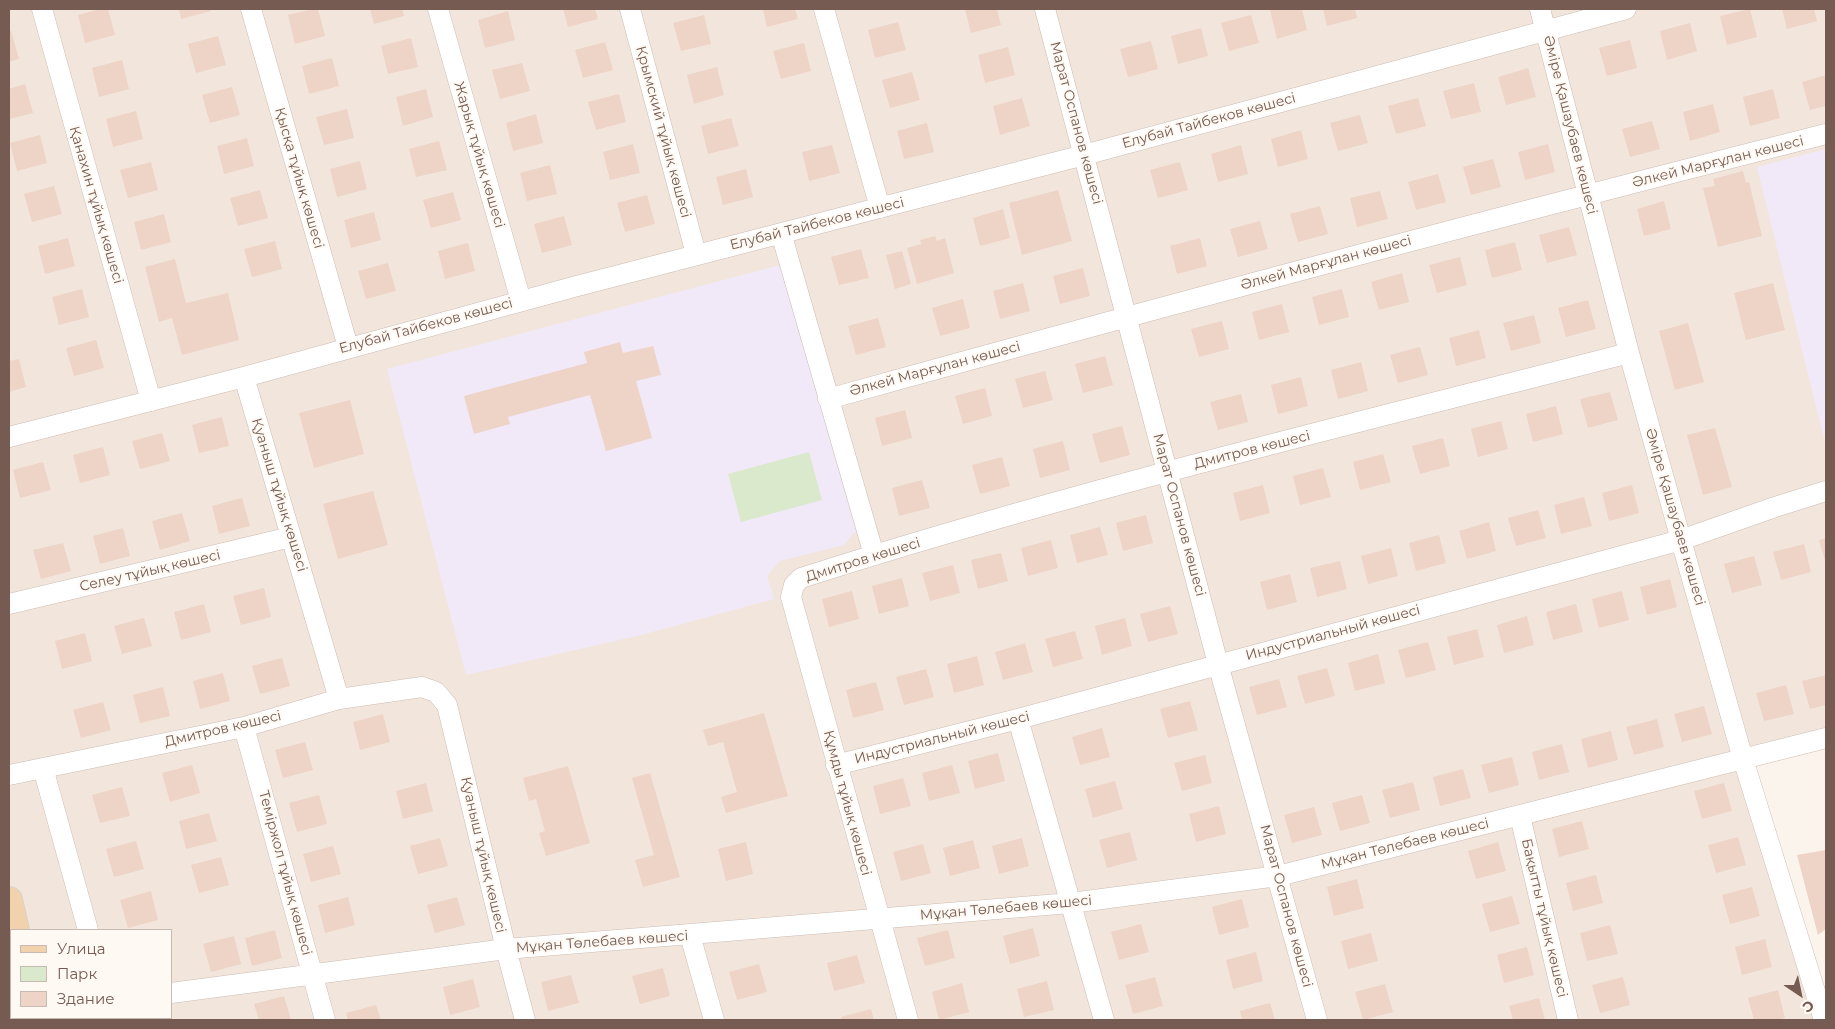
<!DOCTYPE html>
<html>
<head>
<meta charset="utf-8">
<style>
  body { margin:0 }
  #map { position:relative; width:1835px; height:1029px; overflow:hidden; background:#fbf4ed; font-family:Montserrat,sans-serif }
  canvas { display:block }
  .frame { position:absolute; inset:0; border:10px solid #755b51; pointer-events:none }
  .legend { position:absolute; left:10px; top:929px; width:162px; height:90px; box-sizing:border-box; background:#fef9f3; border:1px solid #c7bab2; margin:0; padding:6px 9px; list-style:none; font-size:15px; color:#755b51 }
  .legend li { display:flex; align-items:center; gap:10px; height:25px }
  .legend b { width:25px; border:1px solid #c7bab2 }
  .north { position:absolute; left:1775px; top:969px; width:50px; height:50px; -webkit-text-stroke:4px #fef9f3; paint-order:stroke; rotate:146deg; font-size:14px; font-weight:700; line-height:20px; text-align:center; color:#755b51 }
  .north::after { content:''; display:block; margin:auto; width:18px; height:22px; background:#755b51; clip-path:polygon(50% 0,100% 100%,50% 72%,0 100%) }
</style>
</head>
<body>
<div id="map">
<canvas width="1835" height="1029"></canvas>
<div class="frame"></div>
<ul class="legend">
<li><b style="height:6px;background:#f2d2ad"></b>Улица</li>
<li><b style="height:14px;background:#dae8cc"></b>Парк</li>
<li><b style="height:14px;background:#eed3c7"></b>Здание</li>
</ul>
<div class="north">С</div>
</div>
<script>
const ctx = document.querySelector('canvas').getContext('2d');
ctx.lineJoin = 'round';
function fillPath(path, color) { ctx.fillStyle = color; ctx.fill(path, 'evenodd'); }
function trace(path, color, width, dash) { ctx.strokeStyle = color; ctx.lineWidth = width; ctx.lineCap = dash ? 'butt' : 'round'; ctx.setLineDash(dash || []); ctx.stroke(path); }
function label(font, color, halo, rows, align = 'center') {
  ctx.font = font + ' Montserrat,sans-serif'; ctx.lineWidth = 4; ctx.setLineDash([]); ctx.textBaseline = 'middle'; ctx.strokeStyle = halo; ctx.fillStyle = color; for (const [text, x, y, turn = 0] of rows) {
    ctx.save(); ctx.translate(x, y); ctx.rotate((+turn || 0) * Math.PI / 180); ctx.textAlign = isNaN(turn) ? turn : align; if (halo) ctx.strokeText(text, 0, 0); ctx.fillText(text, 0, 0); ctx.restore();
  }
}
fillPath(new Path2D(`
  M9,9H1826V738L1743,759L1824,1020H39L38,1018H171V930H16L9,900Z`), '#f2e6dc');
fillPath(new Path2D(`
  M1826,149V447L1757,167Z
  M784,264L859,527L844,545L780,561L767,576L774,599L641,635L466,675L387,369Z`), '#f1e9f8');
fillPath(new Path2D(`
  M809,452L822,500L741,522L728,474Z`), '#dae8cc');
fillPath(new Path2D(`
  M100,9H108L115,35L85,43L78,15Z
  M179,9H211V11L181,19Z
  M313,9H318L325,36L295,44L288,15Z
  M370,9H402L404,16L374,24Z
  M563,9H595L598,19L568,27Z
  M763,9H795L798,19L767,27Z
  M965,9H997L1001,25L971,33Z
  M1276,9H1302L1307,30L1277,39L1270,10Z
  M1323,9H1355L1357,18L1327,26Z
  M1750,9L1757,37L1727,45L1720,16Z
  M1782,9H1814L1817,21L1787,29Z
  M508,11L515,40L485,48L478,20Z
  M704,15L711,44L681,51L673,23Z
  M1251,15L1259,43L1229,51L1221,23Z
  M898,22L906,50L875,58L868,30Z
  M1690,23L1697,51L1667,60L1660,31Z
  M1201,28L1208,56L1178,64L1171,36Z
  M9,31H11L19,59L9,62Z
  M218,36L226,65L196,73L188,44Z
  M411,38L418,67L388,74L381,46Z
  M1630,40L1637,68L1607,76L1599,48Z
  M1151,41L1158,69L1128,77L1120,49Z
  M605,42L613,70L583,78L575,50Z
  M804,43L811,71L781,79L773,51Z
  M1008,47L1015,75L985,83L978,55Z
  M332,58L339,86L309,94L302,66Z
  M122,60L129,89L99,97L92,68Z
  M522,63L530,91L500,99L492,70Z
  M717,67L724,95L694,104L687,75Z
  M1528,68L1536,97L1506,105L1498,77Z
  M912,72L920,100L890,108L882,80Z
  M1826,75V106L1810,110L1802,82Z
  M1474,83L1481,112L1451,119L1443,91Z
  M25,84L33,113L9,119V89Z
  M232,87L240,115L210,123L202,95Z
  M426,89L433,117L403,126L396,97Z
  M1773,89L1780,118L1750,126L1743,97Z
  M619,94L626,122L596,130L588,102Z
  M1022,98L1030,126L1000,135L993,106Z
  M1418,98L1426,126L1396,134L1388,106Z
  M1713,104L1720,132L1690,141L1683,112Z
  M347,109L354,138L324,145L316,117Z
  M136,111L143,139L113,147L106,119Z
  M536,114L543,143L513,151L506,123Z
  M1360,115L1368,143L1338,151L1330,123Z
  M731,118L739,146L708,154L701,126Z
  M1652,121L1660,149L1630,157L1622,129Z
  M927,123L934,152L904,159L897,131Z
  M1301,130L1308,159L1278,167L1271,139Z
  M40,135L47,163L17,171L10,143Z
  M247,138L254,166L224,174L217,146Z
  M439,141L447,170L416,177L409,149Z
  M633,144L640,173L610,180L603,152Z
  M1548,144L1555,172L1525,180L1518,152Z
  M832,145L840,173L809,181L802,152Z
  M1241,145L1248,174L1218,182L1211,154Z
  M1493,159L1501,187L1471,195L1463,167Z
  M360,161L367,189L337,197L330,169Z
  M151,162L158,190L128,198L120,170Z
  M1180,162L1188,190L1158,198L1150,170Z
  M550,165L557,194L527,201L520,173Z
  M746,169L753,197L723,205L716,177Z
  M1743,171L1746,183L1749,182L1762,236L1718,247L1703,188L1715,186L1713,179Z
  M1438,174L1446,202L1416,210L1408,182Z
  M54,186L62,214L32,222L24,194Z
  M260,190L268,218L238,226L230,198Z
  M1058,190L1072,241L1022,255L1009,203Z
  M1380,191L1388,219L1357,227L1350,198Z
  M453,192L461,220L431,228L423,200Z
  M647,195L655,224L625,232L617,203Z
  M1664,201L1671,229L1644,236L1637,209Z
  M1320,206L1328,234L1298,242L1290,214Z
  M1003,209L1010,238L980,246L973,218Z
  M374,212L381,240L351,248L344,220Z
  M164,214L171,242L141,250L134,222Z
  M564,216L572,245L542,253L534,224Z
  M1260,221L1268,249L1238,257L1230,229Z
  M1569,227L1577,255L1547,263L1539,235Z
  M935,236L937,241L945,238L954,273L917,284L907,248L921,244L920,240Z
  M68,238L75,266L45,274L38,246Z
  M1200,238L1207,266L1177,274L1170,246Z
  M275,241L282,269L252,277L244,249Z
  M1515,242L1522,270L1492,278L1485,250Z
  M468,243L475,271L445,279L438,251Z
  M861,249L869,278L839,285L831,257Z
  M902,251L911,284L895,289L886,255Z
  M1460,257L1467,285L1437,293L1429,265Z
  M175,259L186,303L228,293L239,340L182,355L172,318L159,322L145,267Z
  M388,263L396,291L366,299L358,271Z
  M1083,268L1090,296L1060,304L1053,276Z
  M1402,273L1409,302L1379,310L1371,282Z
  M1023,283L1030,311L1000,319L993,291Z
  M1773,283L1785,330L1746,340L1734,293Z
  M82,289L89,317L59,325L52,297Z
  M1342,289L1349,317L1319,325L1312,297Z
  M963,299L970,328L940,336L932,308Z
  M1588,300L1596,329L1566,337L1558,308Z
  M1282,304L1289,332L1259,340L1252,312Z
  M1534,315L1541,343L1511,351L1503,323Z
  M878,318L886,347L856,355L848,326Z
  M1222,321L1229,349L1199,357L1191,329Z
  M1688,323L1704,382L1675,390L1659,331Z
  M1479,330L1486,358L1456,366L1449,338Z
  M96,340L104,368L74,376L66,348Z
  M620,342L623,353L653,346L661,375L636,381L652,438L606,451L590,395L508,417L510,424L474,434L464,396L587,363L584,352Z
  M1420,347L1428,375L1398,383L1390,355Z
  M1105,356L1113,385L1083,393L1075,364Z
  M19,359L26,387L9,392V361Z
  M1361,362L1368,391L1338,399L1331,370Z
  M1045,371L1053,400L1023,408L1015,379Z
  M1301,377L1308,406L1278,414L1271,385Z
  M985,388L992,416L963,424L955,396Z
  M1610,392L1618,420L1588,428L1580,399Z
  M1241,394L1248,422L1218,430L1210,402Z
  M350,400L364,454L314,468L299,413Z
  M1556,406L1563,434L1533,442L1526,414Z
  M905,410L912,438L882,446L875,418Z
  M222,417L229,446L199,453L192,425Z
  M1501,421L1508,449L1478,457L1471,429Z
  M1122,426L1130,455L1100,463L1092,434Z
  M1715,428L1732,487L1703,495L1687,435Z
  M162,433L170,461L140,469L132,441Z
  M1443,438L1450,466L1420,474L1412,446Z
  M1063,441L1070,470L1040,478L1033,449Z
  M103,447L110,475L80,483L73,455Z
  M1383,454L1391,482L1360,490L1353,462Z
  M1002,457L1010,486L980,494L972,465Z
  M43,462L51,490L20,498L13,470Z
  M1323,468L1331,497L1300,505L1293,476Z
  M922,480L930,508L899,516L892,488Z
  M1263,485L1270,513L1240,521L1233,493Z
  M1632,485L1639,513L1609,521L1602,493Z
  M373,491L388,545L338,559L323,504Z
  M1584,497L1592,526L1561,534L1554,505Z
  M242,498L250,526L219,534L212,506Z
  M1538,510L1546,538L1516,546L1508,518Z
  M182,513L190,541L160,550L152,521Z
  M1146,515L1153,543L1123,551L1116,523Z
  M1489,522L1496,551L1467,559L1459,531Z
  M1100,527L1108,555L1077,563L1070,535Z
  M123,528L130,556L100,564L93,536Z
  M1439,535L1446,563L1416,571L1409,543Z
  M1826,538V564L1819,540Z
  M1051,540L1058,568L1028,576L1021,548Z
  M63,543L71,571L41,579L33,550Z
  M1804,544L1811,572L1781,580L1773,552Z
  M1391,548L1398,576L1368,584L1361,556Z
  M1001,553L1008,581L978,589L971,560Z
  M1754,556L1762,585L1732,593L1724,564Z
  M1340,561L1347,589L1317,597L1310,568Z
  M953,565L960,593L930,601L922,573Z
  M1290,574L1297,602L1267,610L1260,582Z
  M902,578L909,606L879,614L872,586Z
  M1670,579L1677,607L1647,615L1640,587Z
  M264,588L271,617L241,625L233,596Z
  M852,591L859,619L829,627L822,599Z
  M1622,591L1629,620L1599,628L1592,599Z
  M204,604L211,632L181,640L174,612Z
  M1576,604L1583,632L1553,640L1546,612Z
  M1170,606L1178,634L1148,642L1140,614Z
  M1527,616L1534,645L1504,653L1497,625Z
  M144,618L152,646L122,654L114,626Z
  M1125,618L1132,646L1102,655L1095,626Z
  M1477,629L1484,657L1454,665L1447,637Z
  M1075,631L1083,659L1053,667L1045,639Z
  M85,633L92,661L62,669L55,641Z
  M1428,642L1436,670L1406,678L1398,650Z
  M1025,643L1033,672L1003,680L995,652Z
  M1378,654L1385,683L1355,691L1348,663Z
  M977,656L984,685L954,693L947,664Z
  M282,658L290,686L260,694L252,666Z
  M1327,668L1335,696L1305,704L1297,676Z
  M926,669L934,697L904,705L896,677Z
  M223,673L230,701L200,709L193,681Z
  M1826,675V705L1810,709L1802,681Z
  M1279,679L1287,707L1257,715L1249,687Z
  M876,682L884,710L853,718L846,690Z
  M1786,685L1794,714L1764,721L1756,693Z
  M163,687L170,716L140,723L133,695Z
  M1190,701L1198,730L1168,738L1160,709Z
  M103,702L111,730L81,738L73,710Z
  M1704,706L1712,734L1682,742L1674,714Z
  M764,713L788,796L726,813L721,797L737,792L723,742L708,746L703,730Z
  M383,714L390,742L360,750L353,722Z
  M1657,719L1664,747L1634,755L1626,727Z
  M1102,728L1110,757L1080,765L1072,737Z
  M1611,731L1618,760L1588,768L1581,739Z
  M305,742L313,770L283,778L275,750Z
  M1562,744L1569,772L1539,780L1532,752Z
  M998,753L1005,781L975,789L968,761Z
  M1205,755L1212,783L1182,791L1174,763Z
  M1512,757L1519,785L1489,793L1481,765Z
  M192,765L200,793L170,802L162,773Z
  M952,765L960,793L929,801L922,773Z
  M568,766L590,843L546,856L539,833L545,831L536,799L529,801L523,778Z
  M1463,769L1471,798L1440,806L1433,777Z
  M650,773L680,877L643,887L635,860L654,855L632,778Z
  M903,778L911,806L880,814L873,786Z
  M1115,781L1123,809L1093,818L1085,789Z
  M1413,782L1420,810L1390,818L1382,790Z
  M426,783L433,811L403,819L396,791Z
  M1724,783L1732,811L1702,819L1694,791Z
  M122,787L130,816L100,823L92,795Z
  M319,795L327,824L297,832L289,803Z
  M1362,795L1370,823L1340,831L1332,803Z
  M1219,806L1226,834L1196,842L1189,814Z
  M1314,807L1322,835L1292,843L1284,815Z
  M209,813L217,841L186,849L179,821Z
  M1582,821L1589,849L1559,857L1552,829Z
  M1130,832L1137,860L1107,868L1099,840Z
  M1738,837L1746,865L1716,873L1708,845Z
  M440,838L448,866L418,874L410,846Z
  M1022,838L1029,866L999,874L992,846Z
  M973,840L980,868L950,876L943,848Z
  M136,841L144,869L114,877L106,849Z
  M746,842L753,874L726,881L718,849Z
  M1498,842L1506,871L1476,879L1468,851Z
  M923,844L931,873L901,881L893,852Z
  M333,846L341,874L311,882L303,854Z
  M1826,850V929L1818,935L1797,855Z
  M221,857L229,885L199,893L191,865Z
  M1596,875L1603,903L1573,911L1566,883Z
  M1357,879L1364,908L1334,916L1327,887Z
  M1752,887L1760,916L1730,924L1722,895Z
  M151,891L158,920L128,928L120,900Z
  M1512,896L1520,924L1490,932L1482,904Z
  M348,897L355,925L325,933L318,905Z
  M457,897L465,925L435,933L427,905Z
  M1242,899L1249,927L1219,935L1212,907Z
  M1141,924L1149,952L1119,960L1111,932Z
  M1610,925L1618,954L1587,961L1580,933Z
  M1033,928L1040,956L1010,964L1003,936Z
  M275,930L282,958L252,966L245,938Z
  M948,930L955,958L925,966L917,938Z
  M1371,933L1378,961L1348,969L1341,941Z
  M234,936L241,964L211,972L203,944Z
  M1765,939L1772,967L1742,975L1735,947Z
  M1527,947L1534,975L1504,983L1497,955Z
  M1256,952L1263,981L1233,989L1226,960Z
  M857,955L865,983L834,991L827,963Z
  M759,964L767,992L737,1000L729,972Z
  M663,968L670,996L640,1004L632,976Z
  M571,975L579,1003L548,1011L541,982Z
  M1155,977L1163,1006L1133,1014L1125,985Z
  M1623,977L1630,1005L1600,1013L1592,985Z
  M473,979L480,1007L450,1015L443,987Z
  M1047,981L1054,1010L1024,1017L1017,989Z
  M962,983L969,1012L939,1020L932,992Z
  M1385,984L1393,1012L1363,1020L1355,992Z
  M1778,990L1785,1018L1777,1020H1754L1748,998Z
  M284,996L291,1020H259L254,1004Z
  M1539,998L1545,1020H1513L1509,1006Z
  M1270,1003L1275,1020H1242L1240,1011Z
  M376,1005L381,1020H348L346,1013Z
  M871,1009L874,1020H842L841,1017Z`), '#eed3c7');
const minor = new Path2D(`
  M42,9L151,401
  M251,9L348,347
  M438,9L521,301
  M630,9L696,254
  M824,9L880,208
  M1045,9L1218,664L1317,1020
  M1540,9L1629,353L1681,540L1743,759L1824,1020
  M781,233L874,555
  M244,377L339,699
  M828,399C1160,307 1492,218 1826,134
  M9,437L244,377L577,286L1084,155L1626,9
  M9,604L291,537
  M1018,719L1104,1020
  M244,727L325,1020
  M836,765L1018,719L1681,540L1775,507L1826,491
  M43,768L88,930
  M9,775L244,727L339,699L422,687L436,692L447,705L506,949L525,1020
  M1520,816L1568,1020
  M690,935L714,1020
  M171,993L506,949L1071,903L1278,876L1826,738
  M113,1018L114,1020
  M908,1020L791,597L794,585L801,578C1074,491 1352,424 1629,353`);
const major = new Path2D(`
  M9,900L16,930
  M38,1018L39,1020`);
trace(minor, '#cdbcb3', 21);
trace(major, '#d8d1ce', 28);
trace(minor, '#fff', 20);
trace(major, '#f2d2ad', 26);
label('14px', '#755b51', '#fef9f3', [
  ["Елубай Тайбеков көшесі",1209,121,-15],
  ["Марат Оспанов көшесі",1076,123,75],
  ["Әміре Қашаубаев көшесі",1570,125,76],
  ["Крымский тұйық көшесі",663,132,75],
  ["Жарық тұйық көшесі",479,155,74],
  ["Әлкей Марғұлан көшесі",1718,162,-14],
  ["Қысқа тұйық көшесі",299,178,74],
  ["Қанахин тұйық көшесі",96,205,74],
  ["Елубай Тайбеков көшесі",817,224,-14],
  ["Әлкей Марғұлан көшесі",1326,263,-15],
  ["Елубай Тайбеков көшесі",426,326,-15],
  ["Әлкей Марғұлан көшесі",935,369,-15],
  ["Дмитров көшесі",1252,450,-14],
  ["Қуаныш тұйық көшесі",279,495,73],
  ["Марат Оспанов көшесі",1179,515,75],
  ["Әміре Қашаубаев көшесі",1675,517,74],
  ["Дмитров көшесі",863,560,-17],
  ["Селеу тұйық көшесі",150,571,-13],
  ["Индустриальный көшесі",1333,633,-15],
  ["Дмитров көшесі",223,729,-13],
  ["Индустриальный көшесі",942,738,-14],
  ["Құмды тұйық көшесі",847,803,75],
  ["Мұқан Төлебаев көшесі",1405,844,-14],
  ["Қуаныш тұйық көшесі",483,855,77],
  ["Теміржол тұйық көшесі",285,873,75],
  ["Марат Оспанов көшесі",1286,906,75],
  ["Мұқан Төлебаев көшесі",1006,908,-5],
  ["Бақытты тұйық көшесі",1544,918,77],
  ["Мұқан Төлебаев көшесі",602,942,-4]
]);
</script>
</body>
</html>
